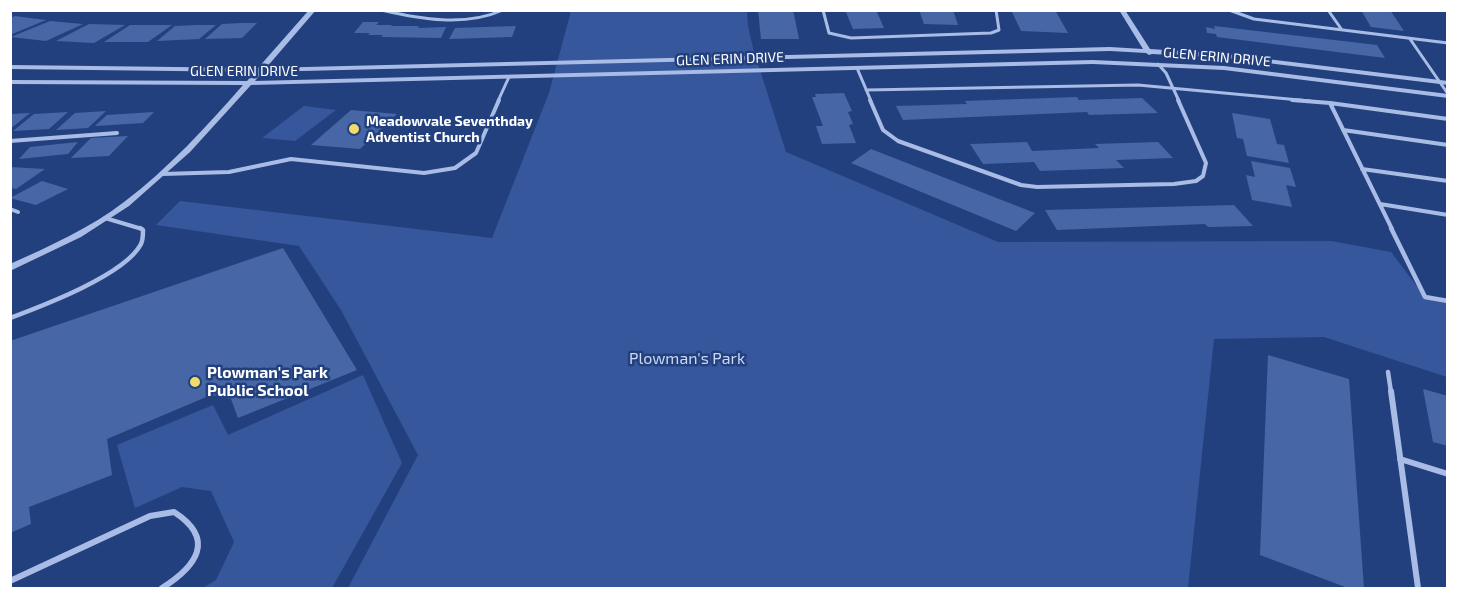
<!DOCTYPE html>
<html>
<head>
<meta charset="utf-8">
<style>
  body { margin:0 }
  #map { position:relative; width:1458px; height:599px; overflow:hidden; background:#23407e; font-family:"Exo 2",sans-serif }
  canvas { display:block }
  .frame { position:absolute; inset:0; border:12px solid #fff; pointer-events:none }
</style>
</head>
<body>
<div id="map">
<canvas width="1458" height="599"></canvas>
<div class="frame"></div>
</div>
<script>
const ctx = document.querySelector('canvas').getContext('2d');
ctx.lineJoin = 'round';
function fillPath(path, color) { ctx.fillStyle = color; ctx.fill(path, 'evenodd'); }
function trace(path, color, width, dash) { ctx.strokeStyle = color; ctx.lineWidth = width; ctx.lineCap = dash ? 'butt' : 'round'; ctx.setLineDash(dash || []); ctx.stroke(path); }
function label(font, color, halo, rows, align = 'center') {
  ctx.font = font + ' "Exo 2",sans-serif'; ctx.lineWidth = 5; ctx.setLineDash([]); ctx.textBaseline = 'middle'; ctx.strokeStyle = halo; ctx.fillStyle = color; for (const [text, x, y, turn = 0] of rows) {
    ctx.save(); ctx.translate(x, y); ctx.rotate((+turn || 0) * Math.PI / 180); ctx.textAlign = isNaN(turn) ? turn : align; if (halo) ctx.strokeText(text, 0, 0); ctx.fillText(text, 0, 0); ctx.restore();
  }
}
fillPath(new Path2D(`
  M571,11H747L748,26L753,48L786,152L998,242L1331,241L1391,252L1425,297L1447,301V377L1324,337L1214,339L1188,588H348L418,455L341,310L299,246L156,225L180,201L492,238L549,93Z
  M304,106L336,110L295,141L262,138Z
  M363,375L402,463L332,588H203L216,580L234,542L211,491L182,487L135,508L117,445L213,405L228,435Z`), '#36579c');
fillPath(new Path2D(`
  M758,10H793L799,39H761Z
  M845,10H876L884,28L853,29Z
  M919,10H953L958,25L924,24Z
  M1011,10H1055L1068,33L1021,31Z
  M1361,10H1390L1404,31L1371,27Z
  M15,16L30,18L46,20L10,35V18Z
  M50,21L83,24L46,41L11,37Z
  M363,22H379L376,25H392L391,26H419L418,28L446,27L441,38L381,37L383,35H368L370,33H354Z
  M241,23H257L242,38L205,39L222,24Z
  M89,24L125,25L94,43L56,41Z
  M130,25H172L148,42H104Z
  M197,25H216L199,39L157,41L175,26Z
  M516,26L512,37L449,39L455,28Z
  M1214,26L1377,45L1385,58L1217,37L1216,34L1207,33L1206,27L1215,29Z
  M844,93L852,111L848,112L853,124L849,125L856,143L822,144L816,126H823L812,97H816L815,94Z
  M1077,97L1079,100L1142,98L1158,113L1089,115L1087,112L903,120L896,106L967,104L965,101Z
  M351,110L397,114L360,149L311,145Z
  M106,111L88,128L56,130L75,113Z
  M68,112L49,129L13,131L34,114Z
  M154,112L143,123L95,126L107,115Z
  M30,113L10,129V114Z
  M1232,113L1270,119L1277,144L1284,145L1289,163L1247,156L1243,139L1237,138Z
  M128,136L109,156L71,158L91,138Z
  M78,142L68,154L19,159L30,147Z
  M1027,142L1032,151L1099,148L1095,144L1158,142L1173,158L1116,160L1124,168L1040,171L1034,162L983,164L970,144Z
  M871,149L1035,213L1016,231L851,163Z
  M1251,161L1290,168L1296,187L1286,185L1292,207L1252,200L1246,175L1255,177Z
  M10,167L45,169L16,189L10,188Z
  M42,181L68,189L36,205L10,198Z
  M1234,205L1253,226L1208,227L1205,224L1057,230L1045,210Z
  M283,248L357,370L238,418L231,399L211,395L107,439L112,475L29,507L31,524L10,533V341Z
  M1268,355L1349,379L1364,588H1348L1260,555Z
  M1423,389L1448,396V446L1433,442Z`), '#4766a5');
trace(new Path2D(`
  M381,10C420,19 465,27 503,10
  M823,10L829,33L851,38L991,33L999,30L996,10
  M1229,10L1254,19L1448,43
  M1328,10L1342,30
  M1410,39L1448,94
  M1158,64L1166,73L1179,101
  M857,68L871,101
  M866,90L1138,85L1310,101
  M498,101L509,77`), '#a8bce6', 3);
trace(new Path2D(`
  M870,100L883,130L898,141L1021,185L1037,187L1174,184L1196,181L1203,176L1206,163L1178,100
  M1292,100L1330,103L1392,229
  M1330,103L1448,119
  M1343,130L1448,145
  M10,141L117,133
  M1362,169L1448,181
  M163,174L229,172L291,159L424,173L455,168L476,153L499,100
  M1380,204L1448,215
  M10,209L18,212
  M105,218L142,229`), '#a8bce6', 4);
trace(new Path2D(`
  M1391,228L1425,297L1448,301
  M10,318C42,306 125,275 141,244C143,240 143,234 143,230L140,228
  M1388,372L1391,392`), '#a8bce6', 4.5);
trace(new Path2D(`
  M1391,391L1418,588
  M1400,459L1448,474
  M10,581L150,516L174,512C216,539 197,566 162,588`), '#a8bce6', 6);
fillPath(new Path2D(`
  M309,10H316L266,68L1110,47L1143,49L1119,10H1125L1150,49L1226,54L1448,81V85L1226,58L1152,54L1149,55L1146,53L1110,51L262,72L255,81L1093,60L1224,66L1448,94V98L1224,70L1093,64L251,85L190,152L129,206L81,237L10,271V264C50,246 90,228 124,202C169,168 207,126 243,85L10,84V80L247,81L255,72L10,69V65L258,68Z`), '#a8bce6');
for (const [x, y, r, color] of [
  [354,129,6,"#f1db6b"],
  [195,382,6,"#f1db6b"]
]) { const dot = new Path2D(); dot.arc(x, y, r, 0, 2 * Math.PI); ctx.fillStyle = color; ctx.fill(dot); trace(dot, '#23407e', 2); }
label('14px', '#fff', '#23407e', [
  ["GLEN ERIN DRIVE",1217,57,5],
  ["GLEN ERIN DRIVE",730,59,-2],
  ["GLEN ERIN DRIVE",244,71]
]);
label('bold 14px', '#fff', '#23407e', [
  ["Meadowvale Seventhday",366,121],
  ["Adventist Church",366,137]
], 'left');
label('16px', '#cbd9f5', '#23407e', [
  ["Plowman's Park",687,359]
]);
label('bold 16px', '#fff', '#23407e', [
  ["Plowman's Park",207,373],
  ["Public School",207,391]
], 'left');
</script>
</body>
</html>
